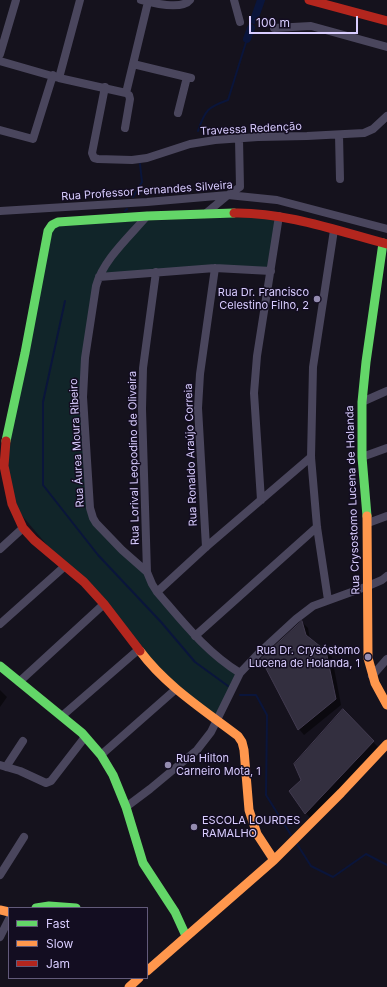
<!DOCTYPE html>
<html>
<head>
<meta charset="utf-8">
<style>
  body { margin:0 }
  #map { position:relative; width:387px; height:987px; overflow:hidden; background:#15121d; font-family:Inter,sans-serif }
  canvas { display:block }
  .legend { position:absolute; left:8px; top:907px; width:140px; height:72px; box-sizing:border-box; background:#130d21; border:1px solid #625a7a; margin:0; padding:5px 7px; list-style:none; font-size:12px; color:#d9cdff }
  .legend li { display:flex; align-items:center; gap:8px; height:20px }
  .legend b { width:20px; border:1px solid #625a7a }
  .scale { position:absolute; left:249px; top:16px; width:109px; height:18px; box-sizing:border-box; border:2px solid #d9cdff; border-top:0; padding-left:5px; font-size:12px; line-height:14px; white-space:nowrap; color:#d9cdff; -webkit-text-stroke:3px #130d21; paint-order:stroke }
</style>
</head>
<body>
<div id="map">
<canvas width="387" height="987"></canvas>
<ul class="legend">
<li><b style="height:5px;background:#63d668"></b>Fast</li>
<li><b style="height:5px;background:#ff974d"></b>Slow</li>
<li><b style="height:5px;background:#b3261e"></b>Jam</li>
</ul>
<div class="scale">100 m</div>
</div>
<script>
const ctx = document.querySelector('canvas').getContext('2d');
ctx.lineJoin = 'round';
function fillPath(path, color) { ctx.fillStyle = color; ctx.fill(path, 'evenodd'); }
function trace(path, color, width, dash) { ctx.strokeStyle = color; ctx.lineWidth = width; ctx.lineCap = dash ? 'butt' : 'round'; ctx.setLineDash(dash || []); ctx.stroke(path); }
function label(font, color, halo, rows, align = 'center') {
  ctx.font = font + ' Inter,sans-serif'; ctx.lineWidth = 3; ctx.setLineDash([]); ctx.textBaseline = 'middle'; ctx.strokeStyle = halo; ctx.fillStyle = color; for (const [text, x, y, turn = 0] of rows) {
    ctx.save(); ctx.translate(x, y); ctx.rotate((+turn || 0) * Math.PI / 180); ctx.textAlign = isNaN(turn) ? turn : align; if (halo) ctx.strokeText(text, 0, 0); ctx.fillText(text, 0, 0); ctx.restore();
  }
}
fillPath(new Path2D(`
  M279,216L271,271L215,268L101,276L85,358L90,508L96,523L147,572L195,636L240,673L217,720L138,650L65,566L12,504L5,443L54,224Z`), '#112529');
fillPath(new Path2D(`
  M302,622L308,628L310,640L332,657L341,705L304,735L299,729L262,659Z
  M0,690L7,697L0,707Z
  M343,711L378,747L311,819L306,813L291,791L303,780Z`), '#0007');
trace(new Path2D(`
  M198,131C205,110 208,107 228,100L247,39
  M133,197L142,182L140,164
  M125,211L127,209
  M65,301L43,402V485L98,555L161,622L195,662L228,686
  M240,695H256L267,715L266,795L291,835
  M297,844L311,866L333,877L366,854L387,865`), '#0a153b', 2);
trace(new Path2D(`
  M254,20L261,0
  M247,39L251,28`), '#0a153b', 8);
const building = new Path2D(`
  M302,621L306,635L326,651L336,699L298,730L261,659Z
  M343,709L374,741L305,814L289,791L301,780L294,764Z`);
fillPath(building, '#332f3f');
trace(building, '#423b50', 1);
trace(new Path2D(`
  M141,0C152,3 182,10 190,0
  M234,0L240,22
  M274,28L311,26L387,47
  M0,54L16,0
  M0,61L59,78L126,93
  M133,64L191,78
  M59,78L80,0
  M105,87L92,153L94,158L98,159L132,160L147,158L190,144L215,140L258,137L307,136L364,133L373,129L387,116
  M126,93L148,2
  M178,113L187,77
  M125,128L130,99L129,95L126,93
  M0,130L33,139L53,75
  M339,135L340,179
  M0,211L147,202L228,195L277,200L387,229
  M205,214L228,195L240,187L239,139
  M147,216C129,237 103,260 96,286L85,358L83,397L90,508L93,518L96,523L122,550L147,572L152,584L157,592C183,622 206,652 240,673
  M99,277L215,268L271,271
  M362,402L387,391
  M362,457L387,448
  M261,500L254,393L257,356L279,216
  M368,523L387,516
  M206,547L198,408L200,374L215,268
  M0,549L23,528
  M147,572L142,409L143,368L156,272
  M157,592L206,547L311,457
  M328,600L317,527L311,457L313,367L334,230
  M0,624L65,566
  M195,636L317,527
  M372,676L387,659
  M19,682L104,604
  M62,716L138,650
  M101,755L176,689
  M0,765L20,771L46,783L51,781L85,737
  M6,767L23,741
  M126,807L150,789L197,750L211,732L240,673L258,654L296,619L313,606L368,586L382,580L387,576
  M0,875L24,837
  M0,937L9,919`), '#4a465d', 8);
trace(new Path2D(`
  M6,441L25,353L48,231L52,225L58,222L147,216L234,213
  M367,516L362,457V402L366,362L383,243
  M0,666L82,733L101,755L113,775L126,807L143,863L175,912L186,936
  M36,908L49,906L76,908`), '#63d668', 9);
trace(new Path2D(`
  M367,516L368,658L375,683L387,705
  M140,651C166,686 204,710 238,736L242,742L244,750L249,810L257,834L274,860
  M0,910L9,912
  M147,971L274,860L341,793L387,744
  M129,987L139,978`), '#ff974d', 9);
trace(new Path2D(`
  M309,0L387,21
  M234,213C285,212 338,231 387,244
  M6,441L4,466L12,504L23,528L34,540L84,582L104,604L140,651`), '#b3261e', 9);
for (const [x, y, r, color] of [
  [317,299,4,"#948cb0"],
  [368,657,4,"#948cb0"],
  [168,765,4,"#948cb0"],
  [194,827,4,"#948cb0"]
]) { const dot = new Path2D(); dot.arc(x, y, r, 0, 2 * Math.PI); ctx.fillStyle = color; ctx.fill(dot); trace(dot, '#130d21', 1.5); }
label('11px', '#d9cdff', '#130d21', [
  ["Travessa Redenção",251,129,-3],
  ["Rua Professor Fernandes Silveira",147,191,-4],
  ["Rua Áurea Moura Ribeiro",77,443,-93],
  ["Rua Ronaldo Araújo Correia",191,455,-92],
  ["Rua Lorival Leopodino de Oliveira",134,458,-91],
  ["Rua Crysostomo Lucena de Holanda",353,500,-92]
]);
label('11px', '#d9cdff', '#130d21', [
  ["Rua Dr. Francisco",309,293],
  ["Celestino Filho, 2",309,306],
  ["Rua Dr. Crysóstomo",360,651],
  ["Lucena de Holanda, 1",360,664],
  ["Rua Hilton",176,759,"left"],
  ["Carneiro Mota, 1",176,772,"left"],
  ["ESCOLA LOURDES",202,821,"left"],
  ["RAMALHO",202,834,"left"]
], 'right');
</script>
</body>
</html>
